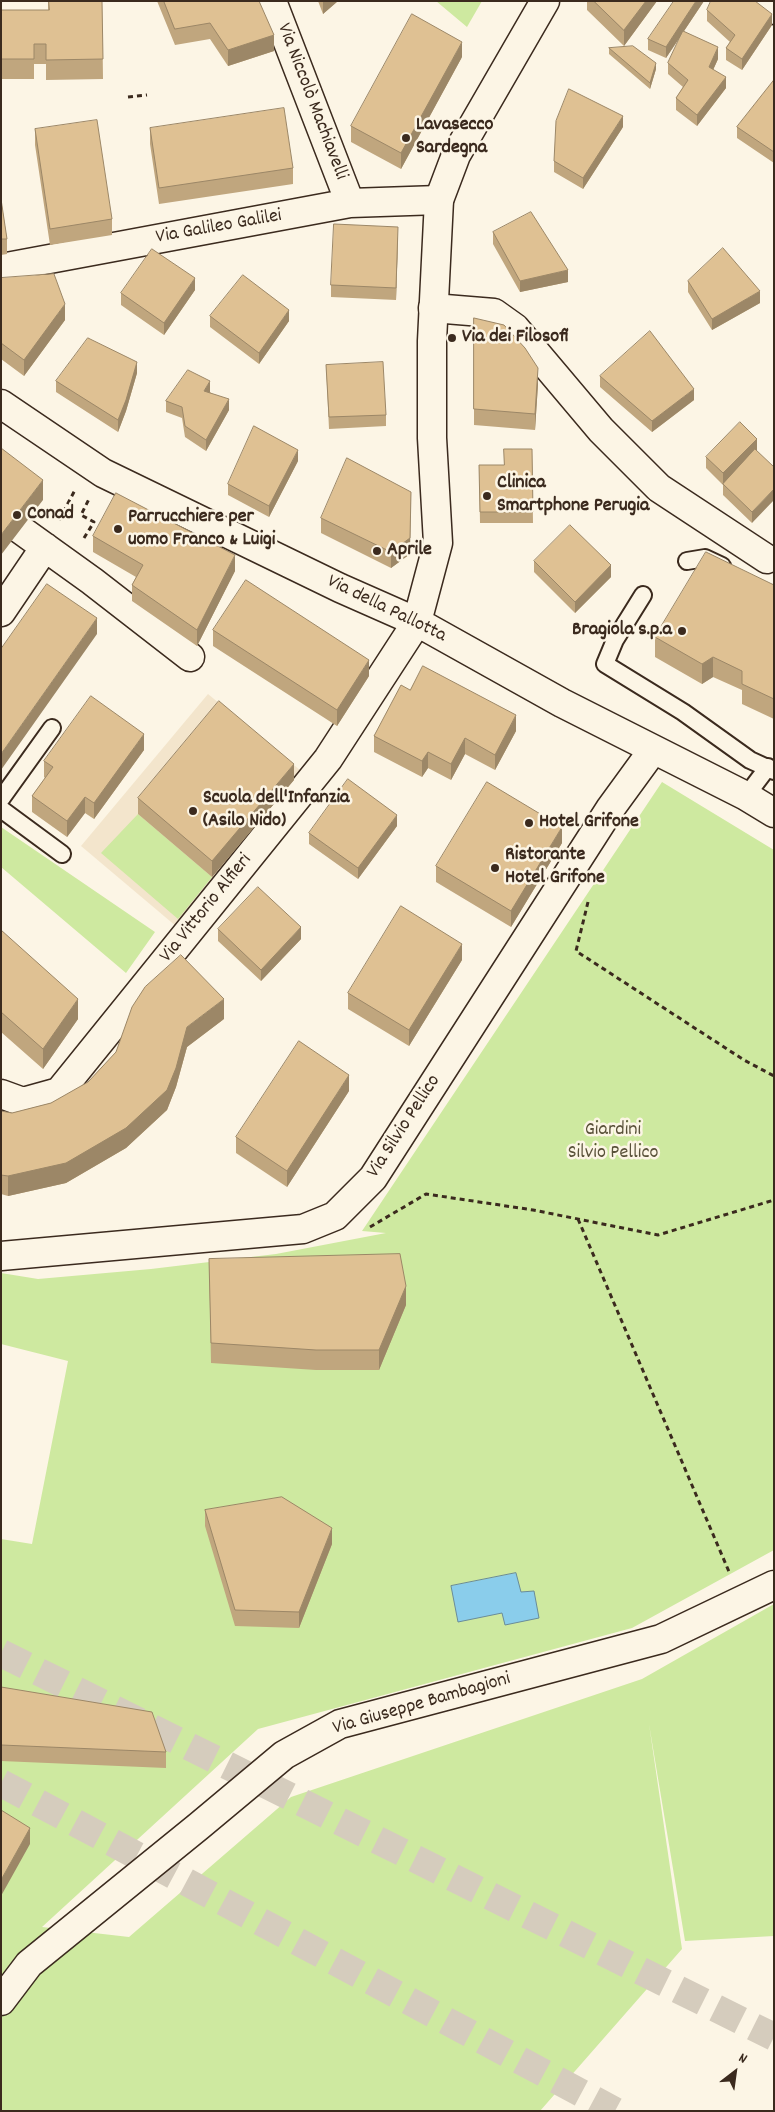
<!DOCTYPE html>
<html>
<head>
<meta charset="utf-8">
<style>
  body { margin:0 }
  #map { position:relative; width:775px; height:2112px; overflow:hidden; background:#fcf5e5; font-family:Dekko,sans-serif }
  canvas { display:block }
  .frame { position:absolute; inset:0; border:2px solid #3b2a1e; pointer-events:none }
  .north { position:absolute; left:710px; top:2047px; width:50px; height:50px; -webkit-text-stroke:4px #fcf5e5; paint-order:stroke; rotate:30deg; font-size:14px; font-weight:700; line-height:20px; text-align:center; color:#3b2a1e }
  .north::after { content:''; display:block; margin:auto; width:18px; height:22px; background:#3b2a1e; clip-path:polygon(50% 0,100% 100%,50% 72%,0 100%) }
</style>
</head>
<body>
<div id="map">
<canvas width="775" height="2112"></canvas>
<div class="frame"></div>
<div class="north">N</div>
</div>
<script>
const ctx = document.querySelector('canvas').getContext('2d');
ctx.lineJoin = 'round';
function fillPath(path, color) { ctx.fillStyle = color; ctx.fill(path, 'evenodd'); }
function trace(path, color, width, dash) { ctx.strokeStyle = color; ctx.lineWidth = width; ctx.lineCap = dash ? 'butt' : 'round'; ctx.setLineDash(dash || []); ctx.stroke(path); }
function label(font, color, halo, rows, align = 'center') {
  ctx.font = font + ' Dekko,sans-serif'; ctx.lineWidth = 5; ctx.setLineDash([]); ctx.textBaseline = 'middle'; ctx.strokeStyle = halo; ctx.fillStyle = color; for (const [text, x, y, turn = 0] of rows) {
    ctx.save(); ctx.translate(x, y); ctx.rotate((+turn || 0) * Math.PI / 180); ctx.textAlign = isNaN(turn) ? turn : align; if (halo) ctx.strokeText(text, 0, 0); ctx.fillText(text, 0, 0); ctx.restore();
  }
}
fillPath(new Path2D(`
  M208,694L306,775L177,927L81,846Z`), '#f3e5cc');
fillPath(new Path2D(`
  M436,1H482L467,27Z
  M662,782L774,850V1550L632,1628L258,1729L42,1927L129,1937L291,1797L642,1679L774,1604V1936L685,1941L649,1724L682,1949L540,2111H1V1539L32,1544L68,1361L1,1344V1273L38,1279L151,1269L276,1254L386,1233L362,1231Z
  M138,814L212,877L178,919L101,853Z
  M1,827L155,932L126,973L1,867Z`), '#cee9a0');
const water = new Path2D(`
  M516,1573L521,1592L534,1591L539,1618L505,1625L502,1613L458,1622L451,1586Z`);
fillPath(water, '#8acdeb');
trace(water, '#6a8c99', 1);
trace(new Path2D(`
  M1,1653L774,2037
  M1,1783L615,2111`), '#d5ccbd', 28, [28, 14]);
const lane = new Path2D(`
  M687,561L705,558L722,566
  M643,595L615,640L605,664L683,712L750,760L774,771
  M746,796L768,767
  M1,799L52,728
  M1,809L62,854`);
const street = new Path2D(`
  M272,1L350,203
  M762,1L774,10
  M1,268L350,203L439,200
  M433,308L494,313L515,328L601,430L659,488L767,559
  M21,530L92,581L190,657
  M1,612L45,547
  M1,1094L23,1102L59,1092L328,759L417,622
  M1,1256L303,1229L335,1216L373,1178L610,809L653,750
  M1,2001L29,1964L199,1826L284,1755L340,1724L661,1639L774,1585`);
const secondary = new Path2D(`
  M1,404L103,473L340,588L417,622L562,703L746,796L774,813
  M417,622L438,543L432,438V341L439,200L456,155L545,1`);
trace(lane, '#3b2a1e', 20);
trace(street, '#3b2a1e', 31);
trace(secondary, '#3b2a1e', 31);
trace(new Path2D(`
  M128,97L147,95
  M59,520L75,490
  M84,538L94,522L81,515L89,499
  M588,902L576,951L744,1060L774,1076
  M578,1219L730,1574
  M370,1227L426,1194L533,1210L658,1235L774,1200`), '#3b2a1e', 3, [5, 4]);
trace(lane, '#fcf5e5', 16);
trace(street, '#fcf5e5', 28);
trace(secondary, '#fcf5e5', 28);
fillPath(new Path2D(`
  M48,1H102L103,79L46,80V64H34V79H1V10H48Z
  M157,1H259L274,51L228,66L210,39L175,45Z
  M318,1H338L323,14Z
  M587,1H657L624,46L587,10Z
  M704,1L684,31L718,59L713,70L726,88L697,126L676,110V98L683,87L668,74V63L682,34L666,58L648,50V39Z
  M707,10L772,25L742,70L726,60V48L730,42L707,21Z
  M609,48L656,69L650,89L609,54Z
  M462,57L401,169L351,142V126Z
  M774,80V163L737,138V127Z
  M623,127L583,189L554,172V161Z
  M150,128L293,168V184L159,204L150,144Z
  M35,129L112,219V235L50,245L35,145Z
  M1,199L7,239V254L1,255Z
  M493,232L568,282L520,292L493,244Z
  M398,238L396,300L331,297V285Z
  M1,278L65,320L24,376L1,359Z
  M688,281L760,303L712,330L688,292Z
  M195,290L164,335L121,305V293Z
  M210,316L289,321L259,364L210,327Z
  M474,318L538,384L535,430L474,425Z
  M326,365L386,415V426L329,429Z
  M137,373L126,411L118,432L56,392V381Z
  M600,376L694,400L652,432L600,387Z
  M210,392L229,410L206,451L185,437L182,418L166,412V401Z
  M532,449L533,523H480L479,465H504Z
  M757,451L752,523L723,495V485L706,468V457Z
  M298,461L269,517L228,495V484Z
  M321,518L410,554L391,568L321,533Z
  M93,536L235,571L197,646L132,601V585L136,577L93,552Z
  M534,561L611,577L575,613L534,572Z
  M774,585V719L742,704V690L713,677L702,684L655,657V637Z
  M213,630L369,676L337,726L213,646Z
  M410,690L516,731L495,770L465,754L451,780L428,768L422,777L374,752V736Z
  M144,750L94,819L85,813L67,837L32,812V796L45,778L44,777V761Z
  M294,780L212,877L138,814V798Z
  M397,826L358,879L309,844V833Z
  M562,843L511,927L436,882V866Z
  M218,929L301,939L261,981L218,941Z
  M1,930L78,1019L43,1069L1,1032Z
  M462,960L409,1046L348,1009V993Z
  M224,1019L187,1047L176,1087L167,1110L126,1148L66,1183L8,1196L1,1194V1111L12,1113L51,1103Z
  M349,1091L287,1187L236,1153V1137Z
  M209,1259L406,1305L379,1370H316L211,1363Z
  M205,1510L332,1544L299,1628L235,1626L205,1526Z
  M1,1687L166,1752V1768L1,1761Z`), '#c0a67e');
fillPath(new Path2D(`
  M323,1H338L323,14Z
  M646,1H657L624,46V30Z
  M696,1H704L666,58V47Z
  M772,14V25L742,70V59Z
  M274,35V51L228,66V50Z
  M462,42V57L401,169V153Z
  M718,47V59L709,79V67Z
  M656,63V69L650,89V83Z
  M726,77V88L697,126V115Z
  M623,116V127L583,189V178Z
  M398,227V238L396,300V288Z
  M568,270V282L520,292V281Z
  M195,278V290L164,335V323Z
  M760,291V303L712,330V319Z
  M65,304V320L24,376V360Z
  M289,310V321L259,364V353Z
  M137,362V373L126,411L118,432V420Z
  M538,368V384L535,430V414Z
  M210,381V392L204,402V391Z
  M694,389V400L652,432V421Z
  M229,399V410L206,451V440Z
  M757,439V451L723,485V473Z
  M298,450V461L269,517V506Z
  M43,480V500L1,555V535Z
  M774,489V500L752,523V512Z
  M411,492L410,554L391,568V552Z
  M235,555V571L197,646V630Z
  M611,565V577L575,613V602Z
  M97,618V634L1,770V754Z
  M713,657V677L702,684V664Z
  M369,660V676L337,726V710Z
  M516,715V731L495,770V755Z
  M144,734V750L94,819V803Z
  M465,738V754L451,780V764Z
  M428,752V768L422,777V761Z
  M294,764V780L212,877V861Z
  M85,797V813L67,837V821Z
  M397,815V826L358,879V868Z
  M562,827V843L511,927V911Z
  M301,927V939L261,981V970Z
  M462,944V960L409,1046V1030Z
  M78,999V1019L43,1069V1049Z
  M224,999V1019L187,1047L176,1087L167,1110L126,1148L66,1183L8,1196V1176L187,1027Z
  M349,1075V1091L287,1187V1171Z
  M406,1286V1305L379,1370V1350Z
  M332,1528V1544L299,1628V1612Z
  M30,1828V1844L1,1896V1880Z`), '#9c8767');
const building = new Path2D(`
  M49,1H102L103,59L46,60V44H34V59H1V10H49Z
  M164,1H259L274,35L228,50L210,23L175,29Z
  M594,1H646L624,30Z
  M674,1H696L666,47L648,39Z
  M711,1H755L772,14L742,59L726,48L735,35L707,10Z
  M412,14L462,42L401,153L351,126Z
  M683,31L718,47L709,67L726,77L697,115L676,98L688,80L668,63Z
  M633,46L656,63L650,83L609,48Z
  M774,80V152L737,127Z
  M569,89L623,116L583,178L554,161L556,121Z
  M284,108L293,168L159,188L150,128Z
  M97,120L112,219L50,229L35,129Z
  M1,199L7,239H1Z
  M531,212L568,270L520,281L493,232Z
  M334,224L398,227L396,288L331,285Z
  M723,248L760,291L712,319L688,281Z
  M152,249L195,278L164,323L121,293Z
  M54,274L65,304L24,360L1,343V278Z
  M243,275L289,310L259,353L210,316Z
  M474,318L504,325L525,348L538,368L535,414L474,409Z
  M650,331L694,389L652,421L600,376Z
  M88,338L137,362L126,400L118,420L56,381Z
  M383,362L386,415L329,417L326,365Z
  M188,370L210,381L204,391L229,399L206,440L185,426L182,407L166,401Z
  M740,422L757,439L723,473L706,457Z
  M254,426L298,450L269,506L228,484Z
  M1,448L43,480L1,535Z
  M504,449H532L533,512H480L479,465H504Z
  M755,449L774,467V489L752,512L723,484Z
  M347,458L411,492L410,538L391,552L321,518Z
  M116,493L235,555L197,630L132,585L143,565L93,536Z
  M570,525L611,565L575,602L534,561Z
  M706,552L774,585V699L742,684V671L713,657L702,664L655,637Z
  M246,580L369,660L337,710L213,630Z
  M47,584L97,618L1,754V649Z
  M423,666L516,715L495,755L465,738L451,764L428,752L422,761L374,736L401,685L410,690Z
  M91,696L144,734L94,803L85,797L67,821L32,796L53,767L44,761Z
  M219,701L294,764L212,861L138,798Z
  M348,779L397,815L358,868L309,833Z
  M487,782L562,827L511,911L436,866Z
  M258,887L301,927L261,970L218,929Z
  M401,906L462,944L409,1030L348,993Z
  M1,930L78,999L43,1049L1,1012Z
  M181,955L224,999L187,1027L176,1068L167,1090L126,1128L66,1163L8,1176L1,1175V1111L12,1113L51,1103L88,1082L116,1052L132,1007L145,987Z
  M299,1041L349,1075L287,1171L236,1137Z
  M400,1254L406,1286L379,1350H316L211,1343L209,1259Z
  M282,1497L332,1528L299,1612L235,1610L205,1510Z
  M1,1687L152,1712L166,1752L1,1745Z
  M1,1810L30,1828L1,1880Z`);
fillPath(building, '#dfc193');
trace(building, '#9c8767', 1);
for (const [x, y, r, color] of [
  [406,138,5,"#3b2a1e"],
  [452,338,5,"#3b2a1e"],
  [487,496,5,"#3b2a1e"],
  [17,515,5,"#3b2a1e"],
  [118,529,5,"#3b2a1e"],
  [377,551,5,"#3b2a1e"],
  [682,631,5,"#3b2a1e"],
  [193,811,5,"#3b2a1e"],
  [529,823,5,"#3b2a1e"],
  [495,868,5,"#3b2a1e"]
]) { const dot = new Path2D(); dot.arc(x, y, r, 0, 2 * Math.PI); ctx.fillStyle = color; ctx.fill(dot); trace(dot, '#fcf5e5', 2); }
label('20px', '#3b2a1e', '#fcf5e5', [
  ["Via Niccolò Machiavelli",311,102,69],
  ["Via Galileo Galilei",219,228,-10],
  ["Via della Pallotta",386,610,26],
  ["Via Vittorio Alfieri",207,909,-51],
  ["Via Silvio Pellico",405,1127,-57],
  ["Via Giuseppe Bambagioni",422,1705,-16]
]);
label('bold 20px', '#3b2a1e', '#fcf5e5', [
  ["Lavasecco",416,126],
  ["Sardegna",416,149],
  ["Via dei Filosofi",462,338],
  ["Clinica",497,484],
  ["Smartphone Perugia",497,507],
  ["Conad",27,515],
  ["Parrucchiere per",128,518],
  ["uomo Franco & Luigi",128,541],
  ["Aprile",387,551],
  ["Bragiola s.p.a",672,631,"right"],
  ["Scuola dell'Infanzia",203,799],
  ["(Asilo Nido)",203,822],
  ["Hotel Grifone",539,823],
  ["Ristorante",505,856],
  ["Hotel Grifone",505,879]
], 'left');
label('20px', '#585038', '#fcf5e5', [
  ["Giardini",613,1131],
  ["Silvio Pellico",613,1154]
]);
</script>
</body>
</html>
